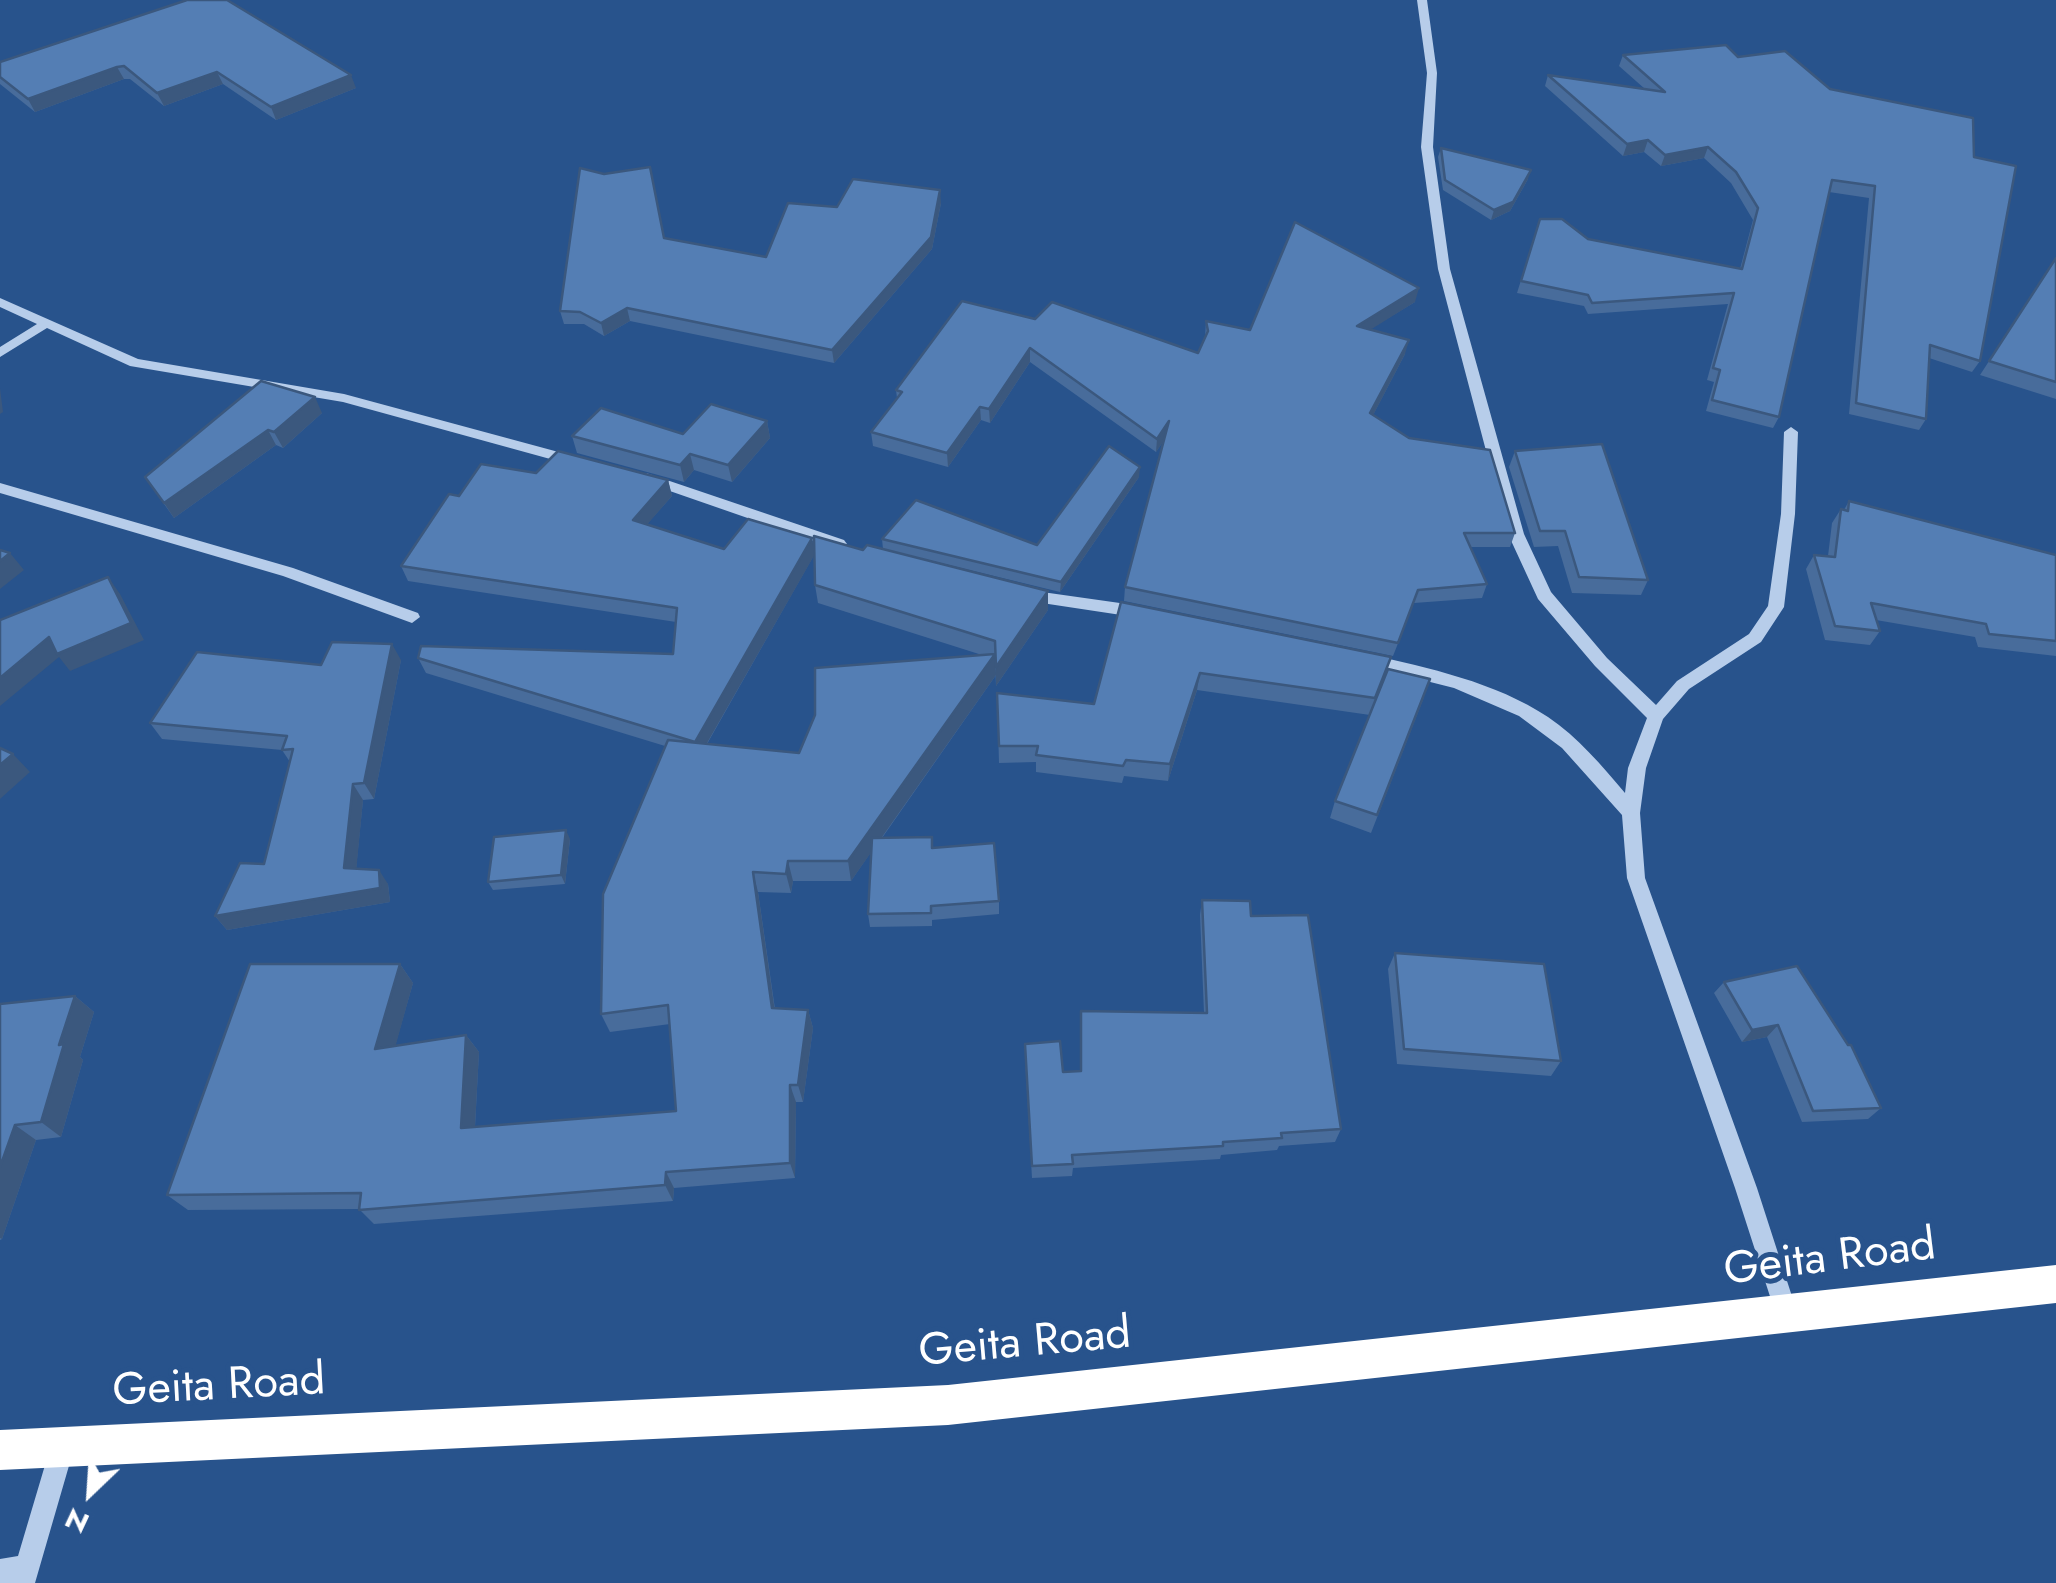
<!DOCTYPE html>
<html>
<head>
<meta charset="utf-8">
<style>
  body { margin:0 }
  #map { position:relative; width:2056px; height:1583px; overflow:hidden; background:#28538c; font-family:Jost,sans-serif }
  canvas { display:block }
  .north { position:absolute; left:40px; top:1443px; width:100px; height:100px; -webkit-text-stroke:8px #28538c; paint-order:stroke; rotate:205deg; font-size:28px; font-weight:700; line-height:40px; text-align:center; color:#fff }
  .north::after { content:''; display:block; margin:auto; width:35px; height:45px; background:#fff; clip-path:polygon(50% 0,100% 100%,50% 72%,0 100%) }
</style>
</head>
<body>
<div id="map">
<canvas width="2056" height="1583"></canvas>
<div class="north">N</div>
</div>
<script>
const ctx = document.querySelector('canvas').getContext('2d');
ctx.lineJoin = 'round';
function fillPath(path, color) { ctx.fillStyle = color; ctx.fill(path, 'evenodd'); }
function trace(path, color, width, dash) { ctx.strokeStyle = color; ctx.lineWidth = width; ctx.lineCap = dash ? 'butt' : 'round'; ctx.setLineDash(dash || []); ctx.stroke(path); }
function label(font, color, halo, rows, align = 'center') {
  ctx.font = font + ' Jost,sans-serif'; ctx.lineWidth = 10; ctx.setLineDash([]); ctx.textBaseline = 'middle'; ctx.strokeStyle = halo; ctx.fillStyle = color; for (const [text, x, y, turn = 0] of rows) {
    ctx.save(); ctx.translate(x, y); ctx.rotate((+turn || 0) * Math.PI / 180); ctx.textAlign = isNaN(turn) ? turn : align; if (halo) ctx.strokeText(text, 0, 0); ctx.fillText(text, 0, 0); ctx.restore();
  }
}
fillPath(new Path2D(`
  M1417,0H1427L1437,73L1433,147L1450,269L1524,534L1551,592L1607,658L1656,705L1677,681L1749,634L1768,606L1781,514L1784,432L1791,427L1798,432L1795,514L1784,607L1761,642L1689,689L1663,719L1646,768L1640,813L1645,878L1757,1188L1798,1315L1795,1323L1787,1326L1779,1323L1776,1315L1735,1188L1627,878L1622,815L1562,748L1519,716L1454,688L1367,666L1359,660L1367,654C1429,668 1495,682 1548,717C1578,737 1602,766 1625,793L1628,768L1647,718L1595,666L1538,599L1508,534L1438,269L1421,147L1427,73Z
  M0,298L138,359L344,394L577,457L579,460L572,465L343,402L130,366L47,328L0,357V347L37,324L0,307Z
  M646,473L844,540L847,544L844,548H834L641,481L639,478Z
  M0,483L293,568L418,613L420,617L412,623L283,576L0,493Z
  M1028,590L1141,606L1149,612L1141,618L1022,600L1020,596L1022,592Z
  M63,1433L71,1437L75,1445L35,1583H0V1559L18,1556L51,1445L55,1437Z`), '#b7cdea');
fillPath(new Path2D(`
  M2056,1265V1303L948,1425L0,1470V1430L948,1385Z`), '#fff');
fillPath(new Path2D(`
  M187,0L356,88L276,120L223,84L164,106L130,79H124L35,112L0,84V62Z
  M1623,55L1738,57L1830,89L1980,361L1972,372L1929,358L1926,419L1919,430L1849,414L1869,198L1829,192L1779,417L1773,428L1706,411L1714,382L1707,380L1728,304L1588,314L1584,306L1517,293L1540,219L1588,239L1740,269L1753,220L1731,183L1704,158L1661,166L1644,152L1623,156L1545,86L1548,75L1645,89L1619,66Z
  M1441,148L1528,179L1510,211L1491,220L1443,190L1438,157Z
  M941,203L932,249L834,363L630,321L604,336L584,324H564L560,311L665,238L766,257L837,207Z
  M2056,258V399L1980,375Z
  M1415,302L1370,329L1405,354L1373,415L1515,533L1510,547H1470L1487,584L1482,598L1414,603L1393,656L1124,601L1125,587L1164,440L1156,452L1030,362L990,423L981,420L948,467L873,446L871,432L897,398L896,390L1035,319L1198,353L1205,338L1206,321L1250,330Z
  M261,381L322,413L283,448L276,445L174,518L145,477Z
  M767,421L770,438L732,482L694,470L684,482L577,453L572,436L683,434Z
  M1515,451L1648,580L1641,595L1572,593L1558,546L1534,547L1509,467Z
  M536,473L668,480L672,496L647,524L724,549L812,538L814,550L1048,610L996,686L995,659L996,675L882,838L933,847L999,901V914L932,920V926L870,927L868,914L871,852L851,881H793L791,893L758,892L775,1009L808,1010L813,1028L803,1102H796L795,1178L674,1188L673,1201L374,1224L359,1209L188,1210L167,1195L400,964L413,983L395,1046L466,1035L479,1052L475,1127L676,1111L670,1024L610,1032L601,1014L665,746L426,673L418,658L673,654L676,622L408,581L401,566L459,496ZM814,555L815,585L818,603L982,655L799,753L707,744Z
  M1139,477L1060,592L883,549L882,539L1037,545Z
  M1849,501L2056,555V553V656L1978,647L1975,637L1876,620L1880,631L1870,645L1825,640L1806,569L1814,555L1828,556L1832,523L1841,509L1844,510Z
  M1121,602L1384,680L1424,697L1371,833L1330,818L1335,801L1370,715L1197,690L1168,781L1124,776L1122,783L1036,772V762L999,763L997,693L1094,704Z
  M401,660L374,799L363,800L356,869L388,884L390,902L227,930L215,916L264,864L290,762L282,750L162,739L150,723L321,665Z
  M570,839L565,884L493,890L488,882Z
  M1202,900L1251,916L1341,1129L1335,1142L1279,1146L1277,1150L1221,1155L1220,1159L1073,1168L1072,1176L1032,1178L1025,1058L1063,1072L1080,1071L1081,1011L1204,1013L1200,915Z
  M1395,953L1561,1061L1551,1076L1397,1064L1388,969Z
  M1724,982L1881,1108L1868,1119L1802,1122L1767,1037L1742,1042L1714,993Z
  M75,996L94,1012L80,1057L83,1060L61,1137L36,1140L2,1239L0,1240V1004Z`), '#486c9b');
fillPath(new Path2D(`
  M117,67L124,79L35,112L28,99Z
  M217,72L223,84L164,106L157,93Z
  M351,75L356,88L276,120L271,107Z
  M1648,140L1644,152L1623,156L1627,144Z
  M1708,147L1704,158L1661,166L1665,155Z
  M1531,170L1528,179L1510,211L1491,220L1494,210Z
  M940,190L941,203L932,249L834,363L832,350Z
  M1419,288L1415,302L1354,340L1357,326Z
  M627,308L630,321L604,336L601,323Z
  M1409,340L1405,354L1367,427L1370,413Z
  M1030,348V362L990,423L989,409Z
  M0,388L3,412L0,414Z
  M315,397L322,413L283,448L274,432Z
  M980,407L981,420L948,467L947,453Z
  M767,421L770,438L732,482L728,465Z
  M1169,421L1168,435L1156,452L1157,439Z
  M268,430L276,445L174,518L164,503Z
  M690,454L694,470L684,482L680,465Z
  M1140,467L1139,477L1060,592L1061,582Z
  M668,480L672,496L638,535L633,520Z
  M812,538L815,554L699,757L695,742Z
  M10,553L24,570L0,589V561Z
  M108,577L120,594L144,640L70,671L59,657L0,706V678Z
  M1048,591V610L996,686V667Z
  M392,644L401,660L374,799L364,783Z
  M995,654L996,675L851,881L848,861Z
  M1200,673L1197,690L1168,781L1170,764Z
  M13,754L30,772L0,799V765Z
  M353,784L363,800L355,883L344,868Z
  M566,830L570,839L565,884L561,875Z
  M788,861L793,881L791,893L786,874Z
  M379,870L388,884L390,902L227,930L215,916Z
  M753,872L758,892L777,1026L772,1008Z
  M400,964L413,983L390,1066L375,1049Z
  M75,996L94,1012L80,1057L83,1060L61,1137L41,1122L59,1045Z
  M808,1010L813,1028L803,1102L798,1085Z
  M1778,1025L1767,1037L1742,1042L1752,1030Z
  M466,1035L479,1052L474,1144L461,1128Z
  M790,1085L796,1102L795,1178L790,1163Z
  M15,1125L36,1140L2,1239L0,1238V1167Z
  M666,1172L674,1188L673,1201L665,1185Z`), '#3b587e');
const building = new Path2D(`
  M187,0H227L351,75L271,107L217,72L157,93L124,66L117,67L28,99L0,77V62Z
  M1726,45L1738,57L1785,51L1830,89L1973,118L1974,157L2016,166L1980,361L1930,345L1926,419L1856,403L1875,186L1832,180L1779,417L1712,400L1720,370L1713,368L1734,293L1592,303L1588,295L1521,281L1540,219H1562L1588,239L1742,269L1758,208L1736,172L1708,147L1665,155L1648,140L1627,144L1548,75L1665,92L1623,55Z
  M1441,148L1531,170L1513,202L1494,210L1445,180Z
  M650,167L664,238L766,257L788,203L837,207L853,179L940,190L931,237L832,350L627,308L601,323L580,312L560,311L580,168L604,174Z
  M1295,222L1419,288L1357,326L1409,340L1370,413L1409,438L1490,450L1515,533H1464L1487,584L1418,590L1398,643L1125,587L1169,421L1157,439L1030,348L989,409L980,407L947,453L871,432L902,392L896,390L962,301L1035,319L1052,302L1198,353L1208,331L1206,321L1250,330Z
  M2056,258V382L1989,361Z
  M261,381L315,397L274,432L268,430L164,503L145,477Z
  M711,404L767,421L728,465L690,454L680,465L572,436L601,408L683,434Z
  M1602,444L1648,580L1579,577L1565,531H1540L1515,451Z
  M1109,446L1140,467L1061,582L882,539L916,500L1037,545Z
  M558,451L668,480L633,520L724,549L748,519L812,538L695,742L418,658L421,646L673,654L677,608L401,566L449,494L459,496L481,464L536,473Z
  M1849,501L2056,555V641L1989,634L1986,624L1871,603L1880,631L1835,626L1814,555L1835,557L1841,509L1848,511Z
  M814,536L863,550L867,545L1048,591L996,667L995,641L815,585Z
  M0,550L10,553L0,561Z
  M108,577L131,623L57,654L49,637L0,678V620Z
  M1121,602L1391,657L1375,698L1200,673L1170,764L1126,760L1123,766L1036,755L1038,746H999L997,693L1094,704Z
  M332,642L392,644L364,783L353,784L344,868L379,870L380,888L215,916L240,863L264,864L293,749L282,750L287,736L150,723L197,652L321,665Z
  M995,654L848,861H788L786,874L753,872L772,1008L808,1010L798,1085H790V1163L666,1172L665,1185L359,1210L361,1193L167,1195L250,964H400L375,1049L466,1035L461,1128L676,1111L668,1005L601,1014L603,894L668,740L799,753L815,715V668Z
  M1388,669L1430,679L1377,815L1335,801Z
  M0,748L13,754L0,765Z
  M566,830L561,875L488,882L494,837Z
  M932,837V848L994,843L999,901L931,906V913L868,914L872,838Z
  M1202,900L1250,901L1251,916L1308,915L1341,1129L1281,1133L1282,1138L1223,1142V1146L1072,1155L1073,1164L1032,1166L1025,1044L1060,1041L1063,1072L1081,1071V1011L1207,1013Z
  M1395,953L1544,964L1561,1061L1404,1049Z
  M1797,966L1848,1045H1851L1881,1108L1813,1111L1778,1025L1752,1030L1724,982Z
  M75,996L59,1045L64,1044L41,1122L15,1125L0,1167V1004Z`);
fillPath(building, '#547eb4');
trace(building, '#3b587e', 2.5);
label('45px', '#fff', '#28538c', [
  ["Geita Road",1830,1260,-7],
  ["Geita Road",1025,1345,-5],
  ["Geita Road",219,1388,-3]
]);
</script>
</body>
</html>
